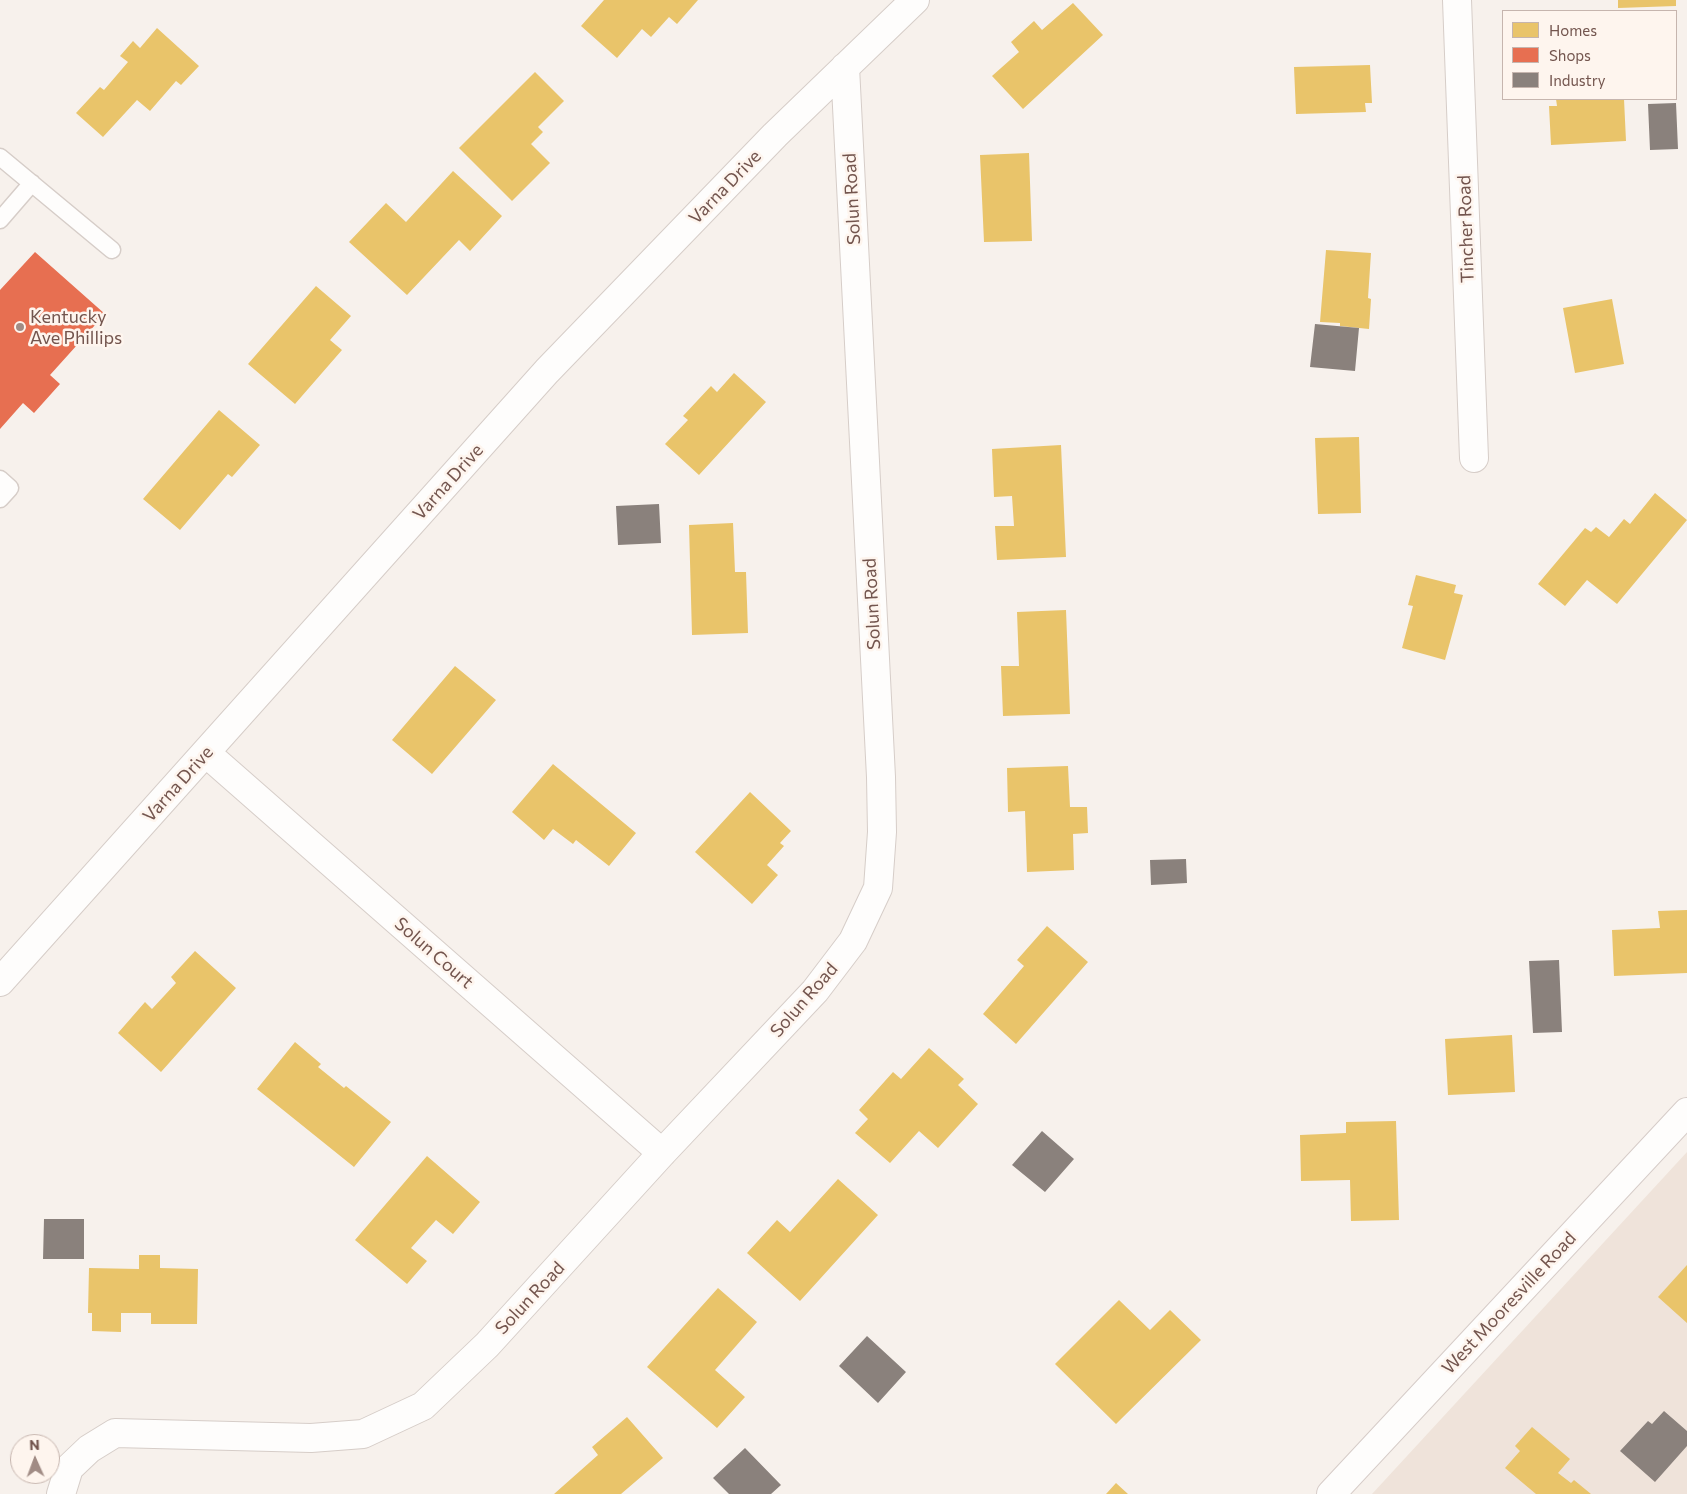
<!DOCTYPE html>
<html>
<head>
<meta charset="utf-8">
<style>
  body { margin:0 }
  #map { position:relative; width:1687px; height:1494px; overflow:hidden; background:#f7f1ec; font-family:Commissioner,sans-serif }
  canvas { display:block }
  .legend { position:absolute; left:1502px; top:10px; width:175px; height:90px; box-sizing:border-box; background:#fef5ee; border:1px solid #c6b5ae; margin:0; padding:6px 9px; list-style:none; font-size:15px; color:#73554e }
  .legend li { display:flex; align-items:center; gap:10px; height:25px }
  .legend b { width:25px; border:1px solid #c6b5ae }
  .north { position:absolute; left:10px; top:1434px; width:50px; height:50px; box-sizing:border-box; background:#fef5ee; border:1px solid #c6b5ae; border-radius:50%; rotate:358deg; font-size:14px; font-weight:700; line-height:20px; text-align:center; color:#73554e }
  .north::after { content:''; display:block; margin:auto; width:18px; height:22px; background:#a18c85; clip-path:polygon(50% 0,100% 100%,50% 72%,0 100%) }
</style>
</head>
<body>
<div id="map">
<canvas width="1687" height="1494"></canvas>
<ul class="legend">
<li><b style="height:14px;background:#e9c46a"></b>Homes</li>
<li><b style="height:14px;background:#e76f51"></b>Shops</li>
<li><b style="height:14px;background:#8a817c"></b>Industry</li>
</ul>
<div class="north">N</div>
</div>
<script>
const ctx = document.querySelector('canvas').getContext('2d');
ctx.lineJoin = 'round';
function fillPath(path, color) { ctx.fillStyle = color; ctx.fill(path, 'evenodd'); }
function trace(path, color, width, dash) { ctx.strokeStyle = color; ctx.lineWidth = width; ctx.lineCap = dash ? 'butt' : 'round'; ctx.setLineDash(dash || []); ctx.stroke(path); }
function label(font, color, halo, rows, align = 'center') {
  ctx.font = font + ' Commissioner,sans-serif'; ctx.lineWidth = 5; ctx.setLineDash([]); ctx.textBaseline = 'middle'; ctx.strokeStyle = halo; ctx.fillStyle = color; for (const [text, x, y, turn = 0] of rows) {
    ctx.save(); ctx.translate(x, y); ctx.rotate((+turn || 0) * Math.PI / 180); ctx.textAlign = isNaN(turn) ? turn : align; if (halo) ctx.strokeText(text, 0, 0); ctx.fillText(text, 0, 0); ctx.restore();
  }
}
fillPath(new Path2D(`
  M1687,1152V1494H1372Z`), '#efe3da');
fillPath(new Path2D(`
  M604,0H698L677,24L669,17L651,37L642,29L617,58L581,26Z
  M1618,0H1676V6L1618,8Z
  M1073,3L1103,35L1023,109L992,76L1019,52L1011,42L1034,21L1042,30Z
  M157,28L199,66L181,85L176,81L150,111L137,100L103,137L76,113L100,87L104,90L128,62L120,56L133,41L140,48Z
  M1370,65L1372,103H1365L1366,112L1296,114L1294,67Z
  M535,72L564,101L538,127L543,132L531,144L550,163L512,201L459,148Z
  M1556,99H1624L1626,141L1551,145L1549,106H1557Z
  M1029,153L1032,241L984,242L980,155Z
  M453,171L502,216L470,251L459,240L407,295L349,242L386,203L406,222Z
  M1326,250L1371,253L1368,298L1371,299L1369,329L1340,326V323L1320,322Z
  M316,286L351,316L330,340L342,350L295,404L248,364Z
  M1612,299L1624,364L1575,373L1563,308Z
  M734,373L766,402L699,475L665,444L688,420L683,416L711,386L717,392Z
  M219,410L260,445L232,477L228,474L180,530L143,499Z
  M1359,437L1361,513L1318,514L1315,438Z
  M1061,445L1066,557L997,560L995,526H1014L1012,496L994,497L992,449Z
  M1655,493L1687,520L1617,604L1587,580L1565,606L1538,584L1585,528L1591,532L1596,527L1609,537L1624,519L1630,524Z
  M733,523L735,572H746L748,633L692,635L689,525Z
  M1416,575L1456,585L1454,593L1463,595L1445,660L1402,648L1413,606L1408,605Z
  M1066,610L1070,714L1003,716L1001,666H1019L1017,612Z
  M455,666L496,700L432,774L392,740Z
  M553,764L636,833L609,866L576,840L573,844L553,829L544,840L512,812Z
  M1068,766L1070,807H1087L1088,833L1073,834L1074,870L1027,872L1025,811L1008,812L1007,768Z
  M750,792L791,831L780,843L784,846L767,865L778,875L752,904L695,852Z
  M1687,910V973L1614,976L1612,930L1660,928L1658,911Z
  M1047,926L1088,962L1016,1044L983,1014L1024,966L1017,960Z
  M195,951L236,988L161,1072L118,1033L145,1002L152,1009L176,983L171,977Z
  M1512,1035L1515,1092L1448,1095L1445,1039Z
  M295,1042L321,1064L318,1067L344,1088L346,1086L391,1122L354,1167L257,1089Z
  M929,1048L964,1079L958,1085L978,1104L938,1148L919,1131L890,1163L855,1133L868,1119L859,1110L893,1072L901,1079Z
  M1396,1121L1399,1220L1351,1221L1350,1180L1301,1181L1300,1135L1346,1133V1122Z
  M427,1156L480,1202L453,1234L436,1220L411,1248L427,1261L407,1284L355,1240Z
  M838,1179L878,1215L800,1301L747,1253L777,1220L790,1232Z
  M139,1255H160V1268L198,1269L197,1324H151V1313H121V1332L92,1331V1313H88L89,1268L139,1269Z
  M1687,1265V1323L1658,1297Z
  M718,1288L757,1322L715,1370L745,1397L717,1428L647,1367Z
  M1119,1300L1150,1330L1170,1310L1201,1340L1116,1424L1055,1364Z
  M627,1417L663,1458L621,1494H554L598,1455L592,1447Z
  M1532,1427L1570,1459L1558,1473L1571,1483L1574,1480L1591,1494H1536L1505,1468L1520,1451L1515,1446Z
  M1116,1483L1128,1494H1106Z`), '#e9c46a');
fillPath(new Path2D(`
  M35,252L105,314L50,375L60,384L34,413L23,403L0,429V290Z`), '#e76f51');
fillPath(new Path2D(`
  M1676,103L1678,149L1650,150L1648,104Z
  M1315,324L1359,328L1355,371L1310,367Z
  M659,504L661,543L618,545L616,506Z
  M1186,859L1187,883L1151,885L1150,860Z
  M1559,960L1562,1032L1533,1033L1529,961Z
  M1042,1131L1074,1159L1045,1192L1012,1165Z
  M44,1219H84V1259H43Z
  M867,1336L906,1372L878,1403L839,1366Z
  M1664,1411L1687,1431V1446L1655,1482L1620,1451L1648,1421L1652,1424Z
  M745,1448L781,1485L771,1494H729L713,1478Z`), '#8a817c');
const lane = new Path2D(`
  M0,157L112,250
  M0,220L32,183
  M0,479L10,488L0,499`);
const street = new Path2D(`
  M1457,0L1474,458
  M206,753L662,1153
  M0,982L547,371L775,135L915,0
  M61,1494L69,1468L89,1449L115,1433L311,1438L363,1434L423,1406L487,1345L662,1153L815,991L853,941L878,888L882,832L881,777L845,67`);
const secondary = new Path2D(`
  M1331,1494L1687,1112`);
trace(lane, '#d6cdc8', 19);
trace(street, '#d6cdc8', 30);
trace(secondary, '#d6ccc8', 30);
trace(lane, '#fefdfc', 16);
trace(street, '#fefdfc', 28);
trace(secondary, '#fefdfc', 28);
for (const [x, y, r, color] of [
  [20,327,5,"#a18c85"]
]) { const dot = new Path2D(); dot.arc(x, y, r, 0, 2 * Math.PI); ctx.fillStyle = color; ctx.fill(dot); trace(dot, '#fef5ee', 2); }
label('18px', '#73554e', '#fef5ee', [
  ["Varna Drive",725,187,-46],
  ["Solun Road",852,199,-93],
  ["Tincher Road",1466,229,-92],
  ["Varna Drive",448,482,-48],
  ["Solun Road",872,604,-93],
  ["Varna Drive",178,784,-48],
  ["Solun Court",434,953,41],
  ["Solun Road",804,1000,-49],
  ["Solun Road",530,1298,-47],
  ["West Mooresville Road",1509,1303,-47]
]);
label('18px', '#73554e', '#fef5ee', [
  ["Kentucky",30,317],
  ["Ave Phillips",30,338]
], 'left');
</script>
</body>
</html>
